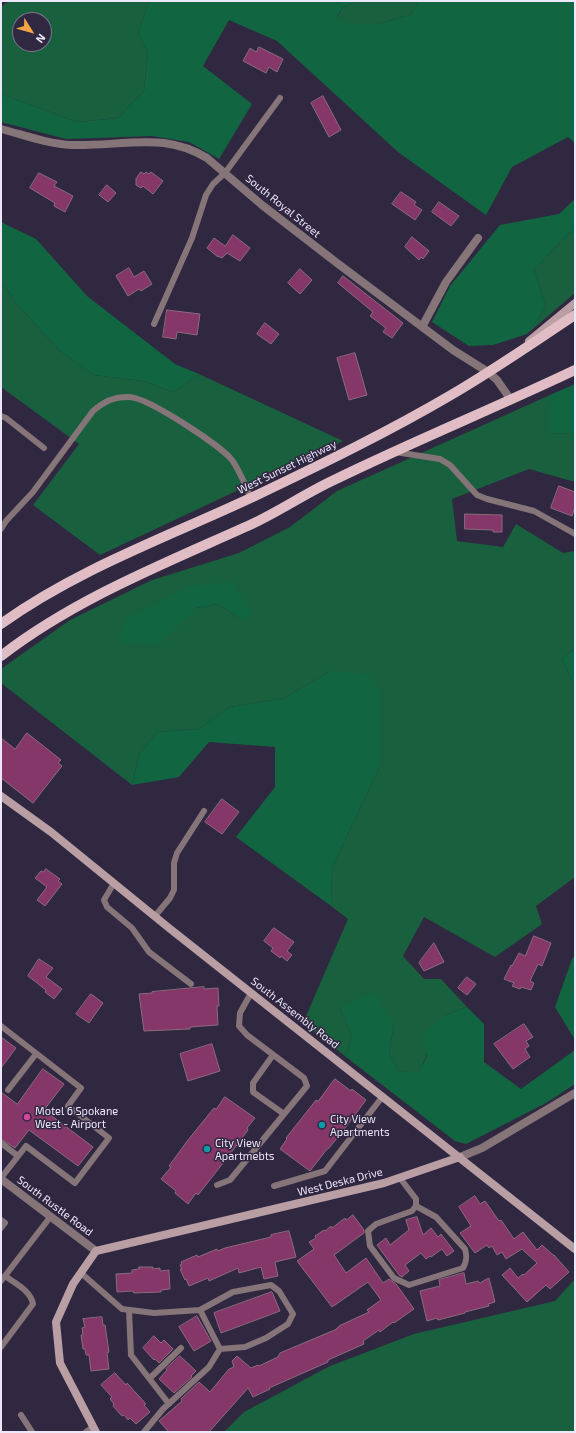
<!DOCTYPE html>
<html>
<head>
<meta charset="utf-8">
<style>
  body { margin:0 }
  #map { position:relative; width:576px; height:1433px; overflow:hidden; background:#302741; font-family:"Exo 2",sans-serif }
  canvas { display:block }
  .frame { position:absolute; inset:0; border:2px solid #ece7f9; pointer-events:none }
  .north { position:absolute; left:12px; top:12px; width:40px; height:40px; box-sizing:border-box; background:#302741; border:1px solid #7b748b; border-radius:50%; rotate:127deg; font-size:11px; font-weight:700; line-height:16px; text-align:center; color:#ece7f9 }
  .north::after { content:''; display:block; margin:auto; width:14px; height:18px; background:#f2a540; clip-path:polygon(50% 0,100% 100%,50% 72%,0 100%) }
</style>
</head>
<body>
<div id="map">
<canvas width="576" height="1433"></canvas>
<div class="frame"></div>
<div class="north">N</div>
</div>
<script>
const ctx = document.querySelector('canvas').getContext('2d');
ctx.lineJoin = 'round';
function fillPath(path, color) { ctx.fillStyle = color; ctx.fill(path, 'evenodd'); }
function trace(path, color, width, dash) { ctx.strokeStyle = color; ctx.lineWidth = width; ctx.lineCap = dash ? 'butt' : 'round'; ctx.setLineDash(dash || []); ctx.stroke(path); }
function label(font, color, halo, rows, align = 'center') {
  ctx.font = font + ' "Exo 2",sans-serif'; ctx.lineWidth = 3; ctx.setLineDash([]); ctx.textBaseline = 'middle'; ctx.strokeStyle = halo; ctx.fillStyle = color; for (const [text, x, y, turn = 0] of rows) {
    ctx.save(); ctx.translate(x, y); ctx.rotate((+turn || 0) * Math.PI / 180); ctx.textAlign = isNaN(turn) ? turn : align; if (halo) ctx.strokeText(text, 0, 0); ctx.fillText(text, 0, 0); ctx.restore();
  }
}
fillPath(new Path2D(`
  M9,1H149L138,33L148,52L144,91L118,118L77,122L1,94V7ZM20,20H44V44H20Z
  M356,1H420L410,15L378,24H347L337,17L342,8Z
  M575,231V293L527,334L546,307L534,270L569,233Z
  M1,280L16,303L59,350L94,375L143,381L174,392L199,374L343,441L100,555L33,505L79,444L1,387Z
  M550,395V433L575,434V482L529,469L452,499L457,541L503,547L516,524L563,553L575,551V652L573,650L562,659L575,686V877L536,906L542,924L495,957L424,917L403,956L424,979H441L467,1007L443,1016L419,1073L399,1071L389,1054L394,1024L340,1008L352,1037L346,1057L303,1023L348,919L331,906L332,868L379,768L330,671L285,698L230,707L199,729L157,732L139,755L132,785L1,683V669L70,620L152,580L239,553L290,527L337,491ZM232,582L242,620L217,604L196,608Z
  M575,1279V1432H224L244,1412L330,1366L414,1334L555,1301Z`), '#19603f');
fillPath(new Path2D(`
  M149,1H356L342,8L337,16L347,24H378L410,15L420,1H575V143L568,137L512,167L486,215L398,152L277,41L229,20L203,66L252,104L219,159L189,142L152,136L66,139L1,122V94L77,122L118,118L144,91L148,52L138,33Z
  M575,199V231L569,233L534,270L546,307L527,334L493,345L469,346L432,322L450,286L500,225L559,214Z
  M1,222L36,239L87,296L175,364L199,374L174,392L143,381L94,375L59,350L16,303L1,280Z
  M575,384V434L549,433L550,395Z
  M232,582L252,612L242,620L217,604L196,608L158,645L119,642L125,619L189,586Z
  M573,650L575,652V686L562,659Z
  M330,671L368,674L381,693L379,768L332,868L331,906L236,837L275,787V747L209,742L179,777L132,785L139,755L157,732L199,729L230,707L285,698Z
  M575,955V1040L555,1007L572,959Z
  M374,992L394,1024L389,1054L399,1071L419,1072L427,1056L423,1034L443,1016L467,1007L484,1024V1062L521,1089L575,1050V1084L546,1103L466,1144L455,1141L346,1057L352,1037L340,1008Z`), '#116641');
const building = new Path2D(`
  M259,47L283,59L277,72L269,67L266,73L243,61L250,48L256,52Z
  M323,96L341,130L329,137L311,103Z
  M141,172L144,174L146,172L149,174L151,172L163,181L153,194L143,186L141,188L136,185V179Z
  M39,173L57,182L54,186L73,196L65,212L54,206L55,203L30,188Z
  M107,185L116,193L108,202L99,195Z
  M401,192L416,202L414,205L422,210L415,220L392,204Z
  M439,202L459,216L451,226L432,212Z
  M233,235L250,248L240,261L227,253L222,258L218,256V257L207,248L214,238L225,246Z
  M412,237L429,251L423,259L421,257L419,260L405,247Z
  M129,268L134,277L144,271L152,284L141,291L139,289L128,296L116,276Z
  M300,269L312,280L300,294L288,283Z
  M343,276L403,323L392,338L383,332L386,328L370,316L373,312L338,283Z
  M167,310L200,314L197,335L177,332L176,339L163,337Z
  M265,323L279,334L271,344L257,334Z
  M355,353L367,395L349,400L337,358Z
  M559,486L575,492V507L572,516L551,508Z
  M465,514L502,515V532H493V530L465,529Z
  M27,733L61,760L58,763L62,766L33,803L1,778V738L15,749Z
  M222,799L239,812L222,834L205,822Z
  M46,869L60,879L58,881L62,884L45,906L37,900L47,887L35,878L41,871L43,872Z
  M274,928L294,942L287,951L292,955L287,961L281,956L280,958L271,951L273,948L264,941Z
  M534,936L551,943L542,966L538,964L530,981L534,983L531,990L521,987L520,989L512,986L514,983L504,979L511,965L512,966L519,953L525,956Z
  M434,943L444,962L424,971L419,963Z
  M39,959L53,968L46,977L62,989L54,999L45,992L46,990L28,976Z
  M467,977L476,984L467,995L458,988Z
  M204,987V989L218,988L219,1006H217L218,1025L190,1027V1029L144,1031L139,994L152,993V992Z
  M91,994L103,1003L89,1023L76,1014Z
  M524,1024L533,1037L526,1041L529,1046L525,1049L530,1057L513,1069L494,1044Z
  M1,1037L16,1048L1,1068Z
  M212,1044L220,1071L188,1081L180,1054Z
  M43,1069L64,1084L44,1110L93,1147L78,1166L29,1130L15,1148L1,1139V1092L17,1104Z
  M335,1079L351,1091L352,1089L366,1100L339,1136L328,1149H327L310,1171L280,1149L287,1139L286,1138L309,1109L316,1100L318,1101Z
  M225,1097L255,1118L247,1128L248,1130L227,1158L198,1195L196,1193L188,1204L175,1193L176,1191L161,1179L171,1167L169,1166L188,1140L214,1108L216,1109Z
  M475,1196L480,1204L485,1201L499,1221L501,1220L514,1239L523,1232L537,1250L542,1245L553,1255H554L569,1272L550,1289L546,1285L527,1302L502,1275L510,1268L518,1278L523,1274L524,1275L537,1263L522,1249L506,1259L502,1252L497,1255L492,1246L489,1248L487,1245L475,1253L460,1233L471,1226L459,1207Z
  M353,1215L364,1230V1233L334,1255L346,1273L366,1258L383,1283L389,1279L396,1284L414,1309L394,1323L393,1322L380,1332L379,1330L363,1341L364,1344L328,1360V1362L269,1388L270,1389L253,1397L248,1388L209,1432H169L159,1421L182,1401L181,1399L199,1382L210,1392L229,1369L234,1367L232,1361L237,1356L251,1368L258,1365L259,1366L278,1357L280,1353L337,1329V1328L339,1327V1326L369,1312L367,1310L381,1300L368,1282L332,1307L297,1261L314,1249L309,1242L316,1238L315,1236L324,1230L325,1231L331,1226L332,1228L345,1218L346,1220Z
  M417,1217L423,1235L431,1228L438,1237L441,1234L454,1251L447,1256L442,1249L431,1257L430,1256L426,1259L421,1253L405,1265L409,1271L402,1277L399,1275L377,1245L386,1238L390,1245L409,1230L406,1220Z
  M289,1231L296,1257L275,1262L278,1276L264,1279L261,1267L239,1273L238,1268L209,1281L208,1278L189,1286L186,1279L185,1280L180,1269H182L180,1265L182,1264L181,1262L197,1255L198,1257L217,1249L218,1251L225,1248L271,1237V1235Z
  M139,1267H153V1269L160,1268V1271L169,1270L170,1289L161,1290V1292L134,1293L133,1291L117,1292L116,1274L132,1273V1270L139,1269Z
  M464,1273L466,1284L478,1281L480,1283L485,1280L489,1278L495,1302L488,1304L489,1306L465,1312V1313L438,1320L437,1318L427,1321L420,1291L440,1286L439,1280Z
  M272,1292L280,1311L221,1333L214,1313Z
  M197,1316L211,1341L194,1351L179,1327Z
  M102,1317L103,1325H105L109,1352L107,1353L109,1369L91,1371L89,1355H86L85,1349H83L81,1335H83L82,1328L85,1327L83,1319Z
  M154,1336L161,1343L164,1340L173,1349L159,1363L155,1359L154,1360L143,1348Z
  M180,1356L196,1371L191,1376L192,1377L174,1393L159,1379L167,1370L166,1369Z
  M115,1373L126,1385L127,1383L146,1404L144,1405L150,1412L136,1424L130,1418L128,1420L124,1415L122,1416L113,1406L114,1404L110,1399L112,1397L101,1385Z`);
fillPath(building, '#843768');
trace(building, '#8b6b7d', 1);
trace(new Path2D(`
  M154,324L192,238L206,195L213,184L225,173L280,98
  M1,416L6,418L44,448
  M395,452L440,459L450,465L477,495L487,499L534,511L575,534
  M1,529L6,521L33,492L93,411C105,401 113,397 129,397C147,397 220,445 232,460C240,471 245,485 251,498
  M114,883L104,900L107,907L132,928L149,952L191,984
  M155,916L170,898L174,890V863L177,853L204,811
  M1,1026L81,1088L68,1106L109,1138L75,1183L26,1146L1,1178
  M273,1055L253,1083V1092L284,1114
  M8,1090L36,1054
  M1,1143L18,1156
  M400,1178L416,1199V1206L412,1211L376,1224L368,1231L370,1246L394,1278L409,1285L463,1268C467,1261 467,1256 465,1249L436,1217L416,1206
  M217,1185L230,1180L307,1086L304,1078L247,1035L239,1026L240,1013L251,993
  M274,1186L325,1171L383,1096
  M1,1220L5,1223L1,1228
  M81,1273L122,1309L154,1313L200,1310L220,1349L209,1367L163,1409L144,1432
  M1,1281L51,1216
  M129,1310L131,1355L169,1404
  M200,1310L233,1292L271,1285L279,1291L293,1314L288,1324L266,1338L245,1347L220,1349
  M1,1347L33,1304C31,1291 15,1283 5,1276
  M150,1378L181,1348
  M21,1415L32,1432
  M86,1432L93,1427`), '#867578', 6);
trace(new Path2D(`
  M1,129C24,135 48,144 72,145C103,146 134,140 164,143C179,145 194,150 207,158L262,205L337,263L453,350L488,372L497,380L511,400
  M422,327L446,282L478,238
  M460,1157L482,1148L575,1093
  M1,1179L96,1251`), '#867578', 8);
trace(new Path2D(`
  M529,341L575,303
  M1,796L51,832L169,928L575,1249
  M96,1432L60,1363L56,1322L73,1284L96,1251L384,1183L460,1157`), '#b99ea3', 8);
trace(new Path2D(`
  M1,624C77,569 170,536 255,496C322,464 388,432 451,395C494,370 534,342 575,315
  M1,656C76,598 166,563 252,524C280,511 306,493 334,480C414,441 495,408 575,370`), '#e0bdc4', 10);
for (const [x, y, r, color] of [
  [27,1117,4,"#d1479c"],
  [322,1125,4,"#0f9aa8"],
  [207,1149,4,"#0f9aa8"]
]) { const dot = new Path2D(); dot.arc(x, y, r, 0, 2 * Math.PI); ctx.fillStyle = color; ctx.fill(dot); trace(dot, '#302741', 1.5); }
label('11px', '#ece7f9', '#302741', [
  ["South Royal Street",283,206,39],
  ["West Sunset Highway",287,467,-26],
  ["South Assembly Road",295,1013,38],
  ["West Deska Drive",340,1182,-14],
  ["South Rustle Road",55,1206,37]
]);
label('11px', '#ece7f9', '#302741', [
  ["Motel 6 Spokane",35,1111],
  ["West - Airport",35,1124],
  ["City View",330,1119],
  ["Apartments",330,1132],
  ["City View",215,1143],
  ["Apartmebts",215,1156]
], 'left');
</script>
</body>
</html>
